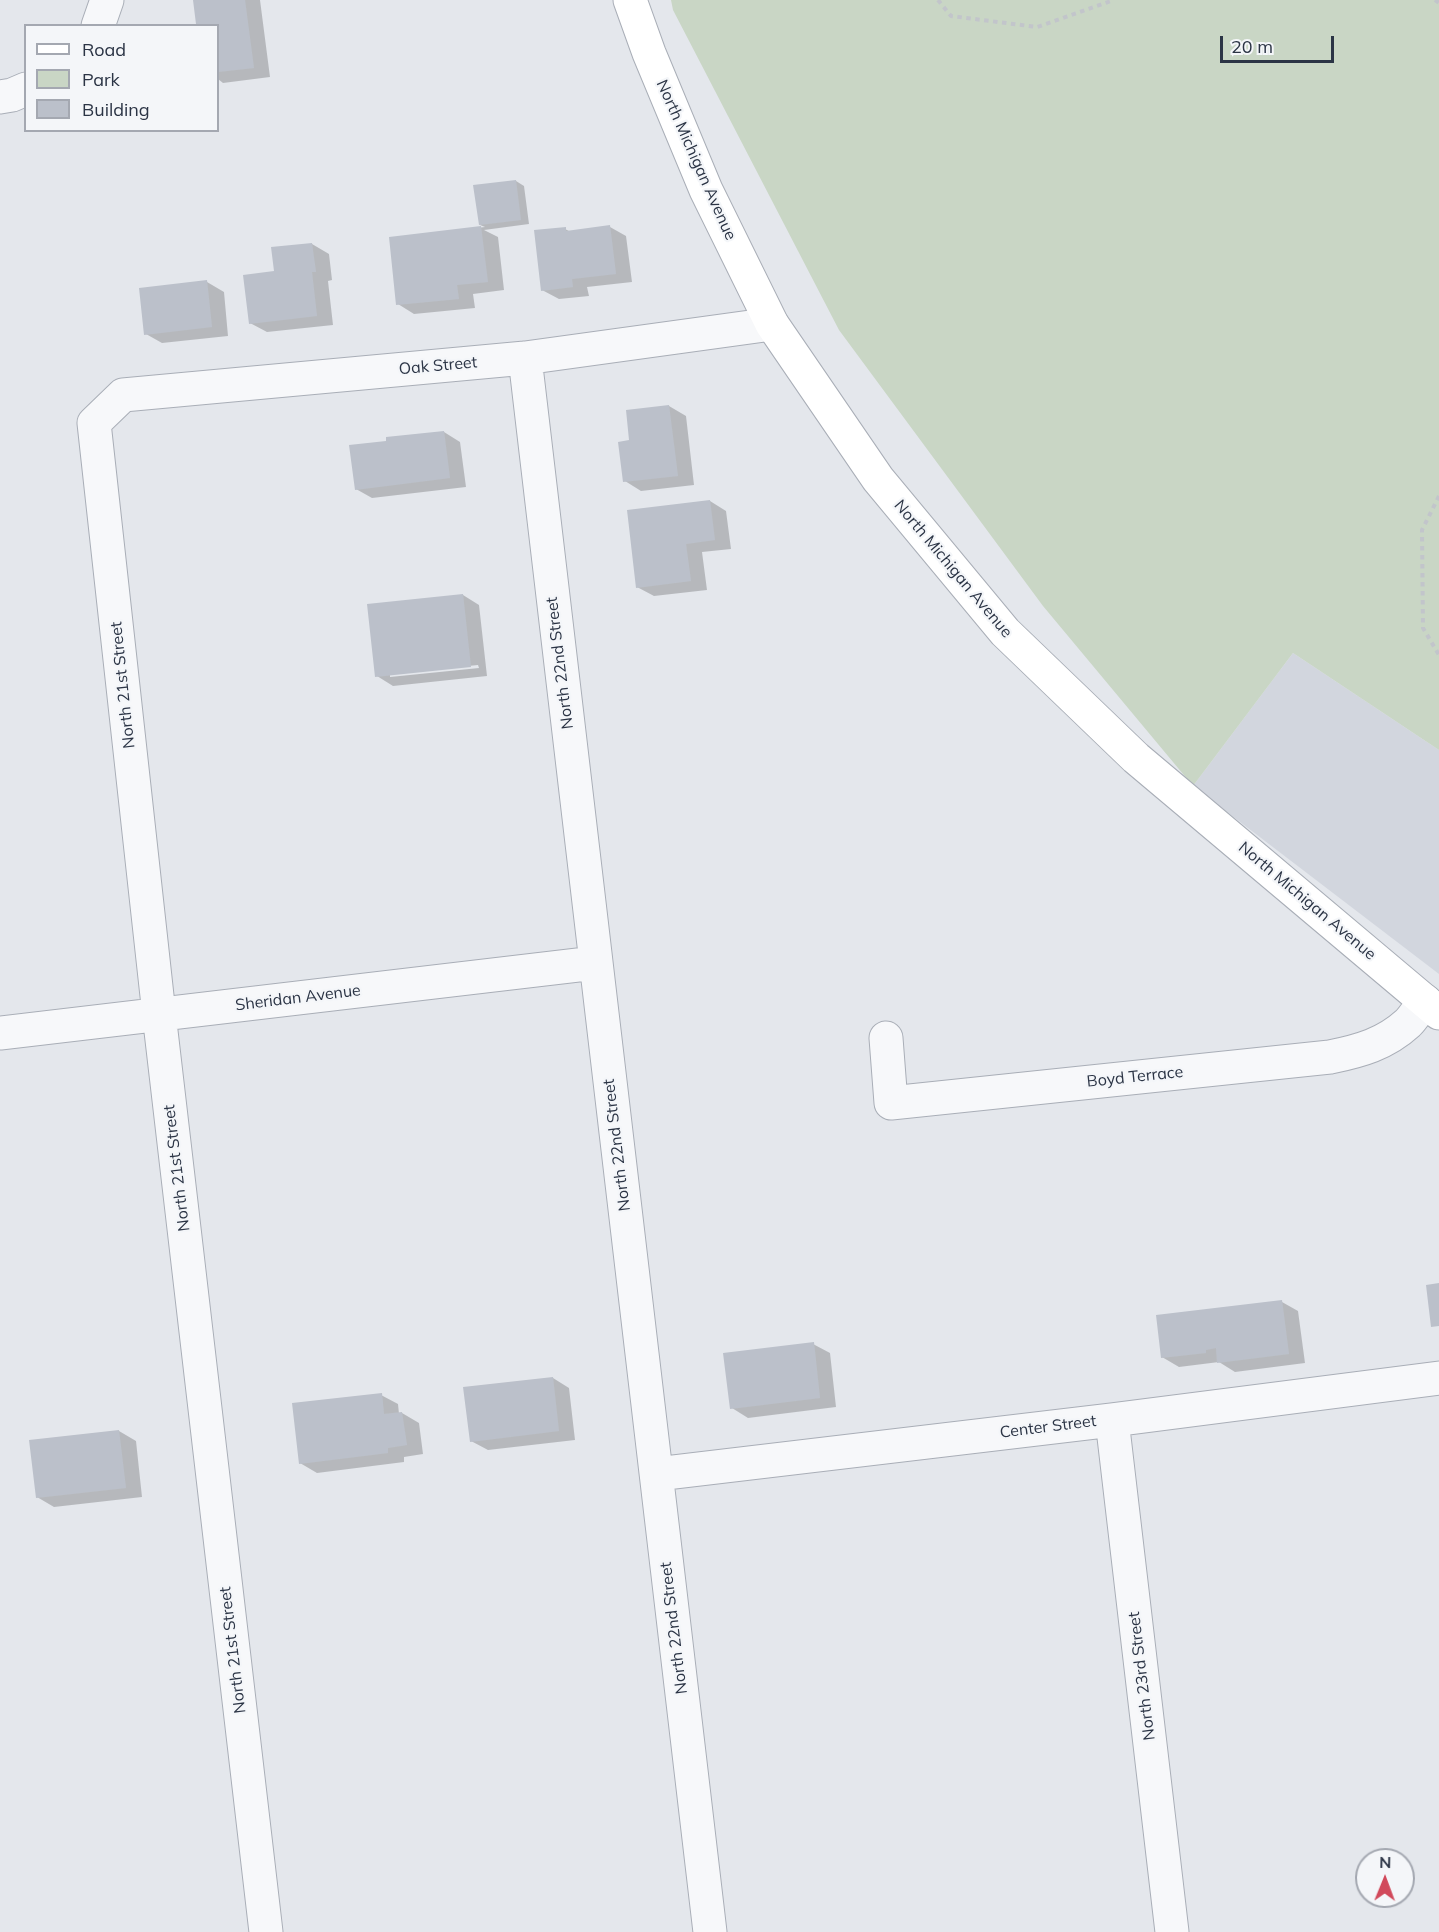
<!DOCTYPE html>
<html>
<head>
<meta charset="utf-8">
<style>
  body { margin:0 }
  #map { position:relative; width:1439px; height:1932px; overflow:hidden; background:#e4e7ec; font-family:Mulish,sans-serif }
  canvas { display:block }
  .legend { position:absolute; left:24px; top:24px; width:195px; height:108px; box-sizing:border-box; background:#f4f6f9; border:2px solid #a4a8b1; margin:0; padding:8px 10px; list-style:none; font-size:18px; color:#2b3445 }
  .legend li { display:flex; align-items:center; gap:12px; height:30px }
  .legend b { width:30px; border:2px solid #a4a8b1 }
  .north { position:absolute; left:1355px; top:1848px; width:60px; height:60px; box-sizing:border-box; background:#f4f6f9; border:2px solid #a4a8b1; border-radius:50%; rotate:1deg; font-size:16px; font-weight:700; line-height:24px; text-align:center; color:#2b3445 }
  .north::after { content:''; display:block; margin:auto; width:21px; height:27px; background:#d1495b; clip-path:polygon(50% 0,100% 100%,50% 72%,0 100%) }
  .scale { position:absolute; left:1220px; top:36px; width:114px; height:27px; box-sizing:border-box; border:3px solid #2b3445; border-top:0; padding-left:8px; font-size:18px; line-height:21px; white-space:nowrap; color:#2b3445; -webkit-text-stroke:4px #f4f6f9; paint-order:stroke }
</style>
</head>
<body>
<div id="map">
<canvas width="1439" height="1932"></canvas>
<ul class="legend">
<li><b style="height:8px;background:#fff"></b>Road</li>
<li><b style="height:16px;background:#c9d6c5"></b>Park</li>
<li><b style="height:16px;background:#bbc0ca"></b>Building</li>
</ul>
<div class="north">N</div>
<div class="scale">20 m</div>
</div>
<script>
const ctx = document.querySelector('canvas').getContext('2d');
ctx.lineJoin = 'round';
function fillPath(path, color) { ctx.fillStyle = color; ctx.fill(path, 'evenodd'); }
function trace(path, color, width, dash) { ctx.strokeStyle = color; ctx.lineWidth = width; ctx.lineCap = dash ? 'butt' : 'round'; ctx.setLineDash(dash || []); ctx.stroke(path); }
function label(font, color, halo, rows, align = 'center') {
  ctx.font = font + ' Mulish,sans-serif'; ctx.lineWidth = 4.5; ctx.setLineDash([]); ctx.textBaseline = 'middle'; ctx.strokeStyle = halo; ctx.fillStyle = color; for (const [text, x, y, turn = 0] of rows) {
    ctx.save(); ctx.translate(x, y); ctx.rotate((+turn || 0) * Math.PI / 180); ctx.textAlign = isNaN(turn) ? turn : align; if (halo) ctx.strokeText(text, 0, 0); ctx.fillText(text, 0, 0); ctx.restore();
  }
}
fillPath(new Path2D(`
  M1293,653L1439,750V974L1193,786Z`), '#d2d6de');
fillPath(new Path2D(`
  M671,0H1439V750L1293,653L1193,786L1043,606L839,330L673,10Z`), '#c9d6c5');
fillPath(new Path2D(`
  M194,0H260L270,77L223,83L218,79V26H200L197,23Z
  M516,181L524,186L529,224L484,230L498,237L504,290L473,294L475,308L414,314L398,304L391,238L485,227L480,225Z
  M610,227L626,236L632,282L587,287L589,296L559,299L542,290L565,229L571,232Z
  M312,244L329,254L332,280L328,281L333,325L267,332L250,323Z
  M207,282L224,292L228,336L162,343L146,334Z
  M669,406L686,416L694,485L641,491L625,481L631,442Z
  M444,432L460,442L466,487L372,498L356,489L388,442Z
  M710,501L726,511L731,549L702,552L707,590L654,596L637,587Z
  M463,595L479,605L487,676L393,686L377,676ZM478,665L479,668L390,677V674Z
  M1282,1302L1298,1311L1305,1363L1235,1372L1219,1362L1179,1367L1162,1357Z
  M813,1344L830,1353L836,1407L748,1418L732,1408Z
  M553,1378L569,1388L575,1440L488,1450L471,1441Z
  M381,1395L398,1404L399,1414L402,1413L419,1423L423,1454L404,1457V1462L317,1473L300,1463Z
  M119,1431L136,1441L142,1497L54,1507L37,1497Z`), '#0003');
fillPath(new Path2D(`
  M193,0H245L254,68L218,72V26L196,24Z
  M516,180L521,220L479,225L473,185Z
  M610,225L616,274L572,279L573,287L541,291L534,230L566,227V231Z
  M481,226L488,282L457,285L459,299L396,305L389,237Z
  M312,243L316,272H312L317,316L249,324L243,275L274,271L271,247Z
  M207,280L212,327L144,335L139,288Z
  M669,405L678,476L623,482L618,442L629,440L626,410Z
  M444,431L450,478L355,490L349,445L386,441V437Z
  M710,500L715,540L686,544L691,581L636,588L627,510Z
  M463,594L471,667L375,677L367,604Z
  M1439,1283V1326L1431,1327L1426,1285Z
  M1282,1300L1289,1354L1217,1363L1216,1348L1206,1350V1353L1161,1358L1156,1315Z
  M814,1342L820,1398L730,1409L723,1353Z
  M553,1377L559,1431L470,1442L463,1387Z
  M382,1393L384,1414L402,1412L407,1445L388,1448V1453L299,1464L292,1403Z
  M119,1430L126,1488L36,1498L29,1440Z`), '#bbc0ca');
const street = new Path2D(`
  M98,26L107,0
  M0,97L12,95L26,89
  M525,358L710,1932
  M0,1033L595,963
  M886,1038L891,1103L1330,1057C1360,1051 1385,1044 1408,1023C1414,1017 1419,1008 1425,1001
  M1112,1420L1172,1932
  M657,1474L1112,1420L1439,1378
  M266,1932L159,1014L94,423L123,395L525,358L772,324`);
const secondary = new Path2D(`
  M630,0L649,53L706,190L772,324L878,479L1005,632L1136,758L1439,1013`);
trace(street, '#a9aeb7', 35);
trace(secondary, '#a9aeb7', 35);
trace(new Path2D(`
  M938,0L951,16L1037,27L1114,0
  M1435,0L1439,3
  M1439,496L1422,530L1423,628L1439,655`), '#c2c5cb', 4, [4.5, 4.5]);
trace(street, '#f7f8fa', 33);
trace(secondary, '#fff', 33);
label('16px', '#2b3445', '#f4f6f9', [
  ["North Michigan Avenue",696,160,66],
  ["Oak Street",438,366,-5],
  ["North Michigan Avenue",953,569,50],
  ["North 22nd Street",560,663,-97],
  ["North 21st Street",123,685,-96],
  ["North Michigan Avenue",1307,901,40],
  ["Sheridan Avenue",298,998,-7],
  ["Boyd Terrace",1135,1077,-6],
  ["North 22nd Street",617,1145,-97],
  ["North 21st Street",177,1168,-97],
  ["Center Street",1048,1427,-7],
  ["North 22nd Street",674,1628,-97],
  ["North 21st Street",233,1650,-97],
  ["North 23rd Street",1142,1676,-97]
]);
</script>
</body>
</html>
